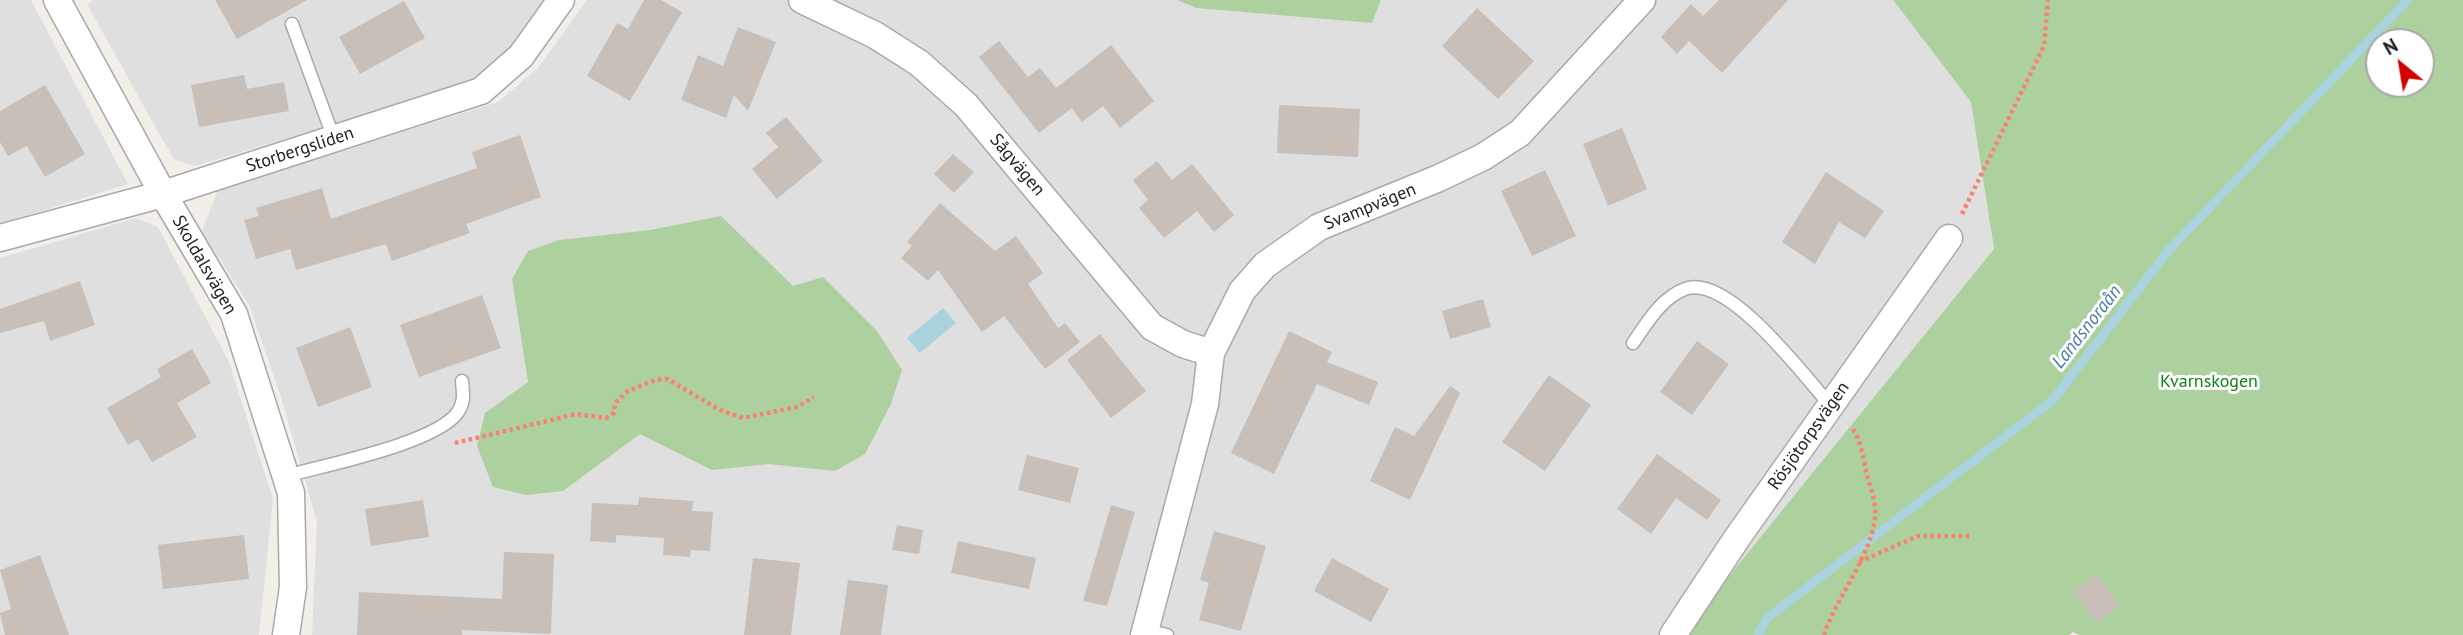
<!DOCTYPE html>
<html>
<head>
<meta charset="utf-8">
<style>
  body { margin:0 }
  #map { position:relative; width:2463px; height:635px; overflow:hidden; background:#f2efe9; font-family:"PT Sans",sans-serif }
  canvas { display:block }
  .north { position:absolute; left:2365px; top:28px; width:70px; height:70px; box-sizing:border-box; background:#fff; border:2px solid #a7a7a7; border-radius:50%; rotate:330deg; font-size:19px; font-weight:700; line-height:28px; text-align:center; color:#222 }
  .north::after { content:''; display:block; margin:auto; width:24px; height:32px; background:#d40000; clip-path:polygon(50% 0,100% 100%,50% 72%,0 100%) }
</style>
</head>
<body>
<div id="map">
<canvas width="2463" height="635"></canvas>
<div class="north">N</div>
</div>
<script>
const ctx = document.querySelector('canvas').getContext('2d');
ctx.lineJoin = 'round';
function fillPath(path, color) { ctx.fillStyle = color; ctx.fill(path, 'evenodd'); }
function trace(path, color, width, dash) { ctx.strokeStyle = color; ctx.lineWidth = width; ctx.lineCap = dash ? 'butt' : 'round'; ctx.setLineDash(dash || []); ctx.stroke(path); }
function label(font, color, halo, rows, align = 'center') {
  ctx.font = font + ' "PT Sans",sans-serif'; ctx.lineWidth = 6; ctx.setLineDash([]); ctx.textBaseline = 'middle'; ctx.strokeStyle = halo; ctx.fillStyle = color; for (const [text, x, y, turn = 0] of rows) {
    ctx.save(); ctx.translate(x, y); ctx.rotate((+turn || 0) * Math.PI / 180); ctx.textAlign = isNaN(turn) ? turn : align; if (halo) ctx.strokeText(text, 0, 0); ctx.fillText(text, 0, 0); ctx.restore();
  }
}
fillPath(new Path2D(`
  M0,0H31L128,184L0,224Z
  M94,0H551L499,65L460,86L195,166L175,160L163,141L87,4Z
  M587,0H1177L1196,8L1372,22L1381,0H1893L1971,102L1994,249L1681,635H312L317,522L280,394L249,305L202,231L218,190L498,102L538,68Z
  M136,218L158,227L229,362L273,499L259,635H0V258Z`), '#e0dfdf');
fillPath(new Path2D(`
  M1177,0H1381L1372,23L1196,8Z
  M1893,0H2463V635H2079L2073,632L2069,635H1681L1994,249L1971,102ZM2379,42H2421V84H2379Z
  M721,216L793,286L823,277L877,331L902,370L891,404L865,454L835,471L769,464L712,470L640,434L563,491L526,495L493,487L477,446L485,413L528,382L512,279L528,251L559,240L650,230Z`), '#add19e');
fillPath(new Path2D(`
  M943,308L956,323L920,353L907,338Z`), '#aad3df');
trace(new Path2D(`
  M1758,635L1767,618L2052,401L2168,251L2408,0`), '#aad3df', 9);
fillPath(new Path2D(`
  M215,0H307L237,39Z
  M644,0H661L682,12L630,101L587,76L617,23L628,29Z
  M1719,0H1788L1722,73L1689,41L1677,54L1661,37L1691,4L1703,16Z
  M404,1L425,38L360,74L339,37Z
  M1477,8L1534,61L1498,99L1442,46Z
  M738,27L776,42L748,111L734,95L726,118L681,100L698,55L723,66Z
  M999,41L1028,77L1040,68L1056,88L1111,45L1154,101L1120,128L1103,106L1082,122L1072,108L1039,133L979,57Z
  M244,75L247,89L284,82L289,111L199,127L191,85Z
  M45,85L85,154L45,177L27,146L8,156L0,142V111Z
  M1279,105L1360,109L1358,157L1277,153Z
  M786,117L823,161L777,199L752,169L778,147L766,133Z
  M1622,128L1647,189L1608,206L1583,144Z
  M520,135L541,197L466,224L470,233L392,261L386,244L296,270L290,249L256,259L244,220L259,216L256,208L322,188L331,219L477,168L472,152Z
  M953,154L974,172L954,193L934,174Z
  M1157,161L1172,180L1192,164L1234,215L1214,232L1197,211L1164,238L1139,208L1148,200L1133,180Z
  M1545,170L1576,236L1532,256L1501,191Z
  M1826,172L1884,211L1865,238L1839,222L1815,264L1782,242Z
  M940,203L995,251L1016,236L1043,273L1028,284L1058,328L1065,323L1080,342L1045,369L1004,316L982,332L938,270L928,281L901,258L912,246L907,242Z
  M80,281L95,325L50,341L44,321L0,333V309Z
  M482,295L501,348L419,377L400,325Z
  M1483,299L1491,327L1450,339L1442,311Z
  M350,327L372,387L318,407L296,348Z
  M1289,331L1332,352L1327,362L1378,382L1369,405L1317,384L1274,474L1231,453Z
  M1100,334L1146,391L1111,418L1067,360Z
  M1697,341L1729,364L1692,415L1660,392Z
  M192,349L211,383L177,403L197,437L152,462L138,439L128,445L107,408L161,377L157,369Z
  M1549,375L1591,405L1545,471L1502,442Z
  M1450,386L1460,393L1410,500L1370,481L1395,427L1414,436Z
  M1657,454L1721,500L1707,520L1676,498L1651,534L1617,509Z
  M1027,455L1079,468L1070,503L1018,490Z
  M639,497L693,501L692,511L713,512L710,551L691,550L690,557L663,555L664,538L616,535V543L590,541L592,503L638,505Z
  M423,500L429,537L371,546L365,509Z
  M1111,505L1135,512L1107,606L1083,601Z
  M897,525L923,530L919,554L892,550Z
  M1214,531L1266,546L1241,631L1199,620L1209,583L1200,580Z
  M244,535L249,579L163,589L158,545Z
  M958,541L1036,558L1029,589L951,573Z
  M504,552L554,554L551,634L462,630V635H357L359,592L502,599Z
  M40,555L69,635H5L0,613L11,609L0,570Z
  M753,558L800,563L791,635H744Z
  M1332,558L1389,589L1371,622L1314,591Z
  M2096,575L2120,606L2097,623L2073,592Z
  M848,580L888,585L881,635H840Z`), '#c7bfb8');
const lane = new Path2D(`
  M292,24L334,139
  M1633,343C1647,323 1661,298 1685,289C1728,273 1804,376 1831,406
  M286,476C325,465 437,443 458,412C465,401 463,393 462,381
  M1145,630L1167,635`);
const street = new Path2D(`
  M57,0L163,194L234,314L291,493L293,587L286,635
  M802,0L875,35L919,63L966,105L1152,327L1183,344L1211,353
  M0,238L163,194L481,91L521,56L561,0
  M1144,635L1205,404L1211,353L1242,291L1265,265L1319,227L1439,178L1483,157L1520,133L1642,0
  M1673,635L1737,538L1949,238`);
trace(lane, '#a9a9a9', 15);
trace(street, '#a9a9a9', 29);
trace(new Path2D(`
  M1962,214L2044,46L2048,0
  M455,443L576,414L606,418L614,413L615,403L628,391L655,380L667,379L720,410L743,418L797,407L814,397
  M1859,562L1918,536H1971
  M1824,635C1836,596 1877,550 1875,509C1875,497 1869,484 1866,472C1864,459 1860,436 1851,427`), '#fa8072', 4.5, [3.5, 3.5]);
trace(lane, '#fff', 12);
trace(street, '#fff', 26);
label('18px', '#222', '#fff', [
  ["Storbergsliden",300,150,-18],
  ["Sågvägen",1017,165,50],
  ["Svampvägen",1370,207,-22],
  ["Skoldalsvägen",204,265,60],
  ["Rösjötorpsvägen",1809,436,-55]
]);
label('18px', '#0c8416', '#fff', [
  ["Kvarnskogen",2209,382]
]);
label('italic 19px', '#4a7aab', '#fff', [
  ["Landsnoraån",2087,327,-52]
]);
</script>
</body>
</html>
